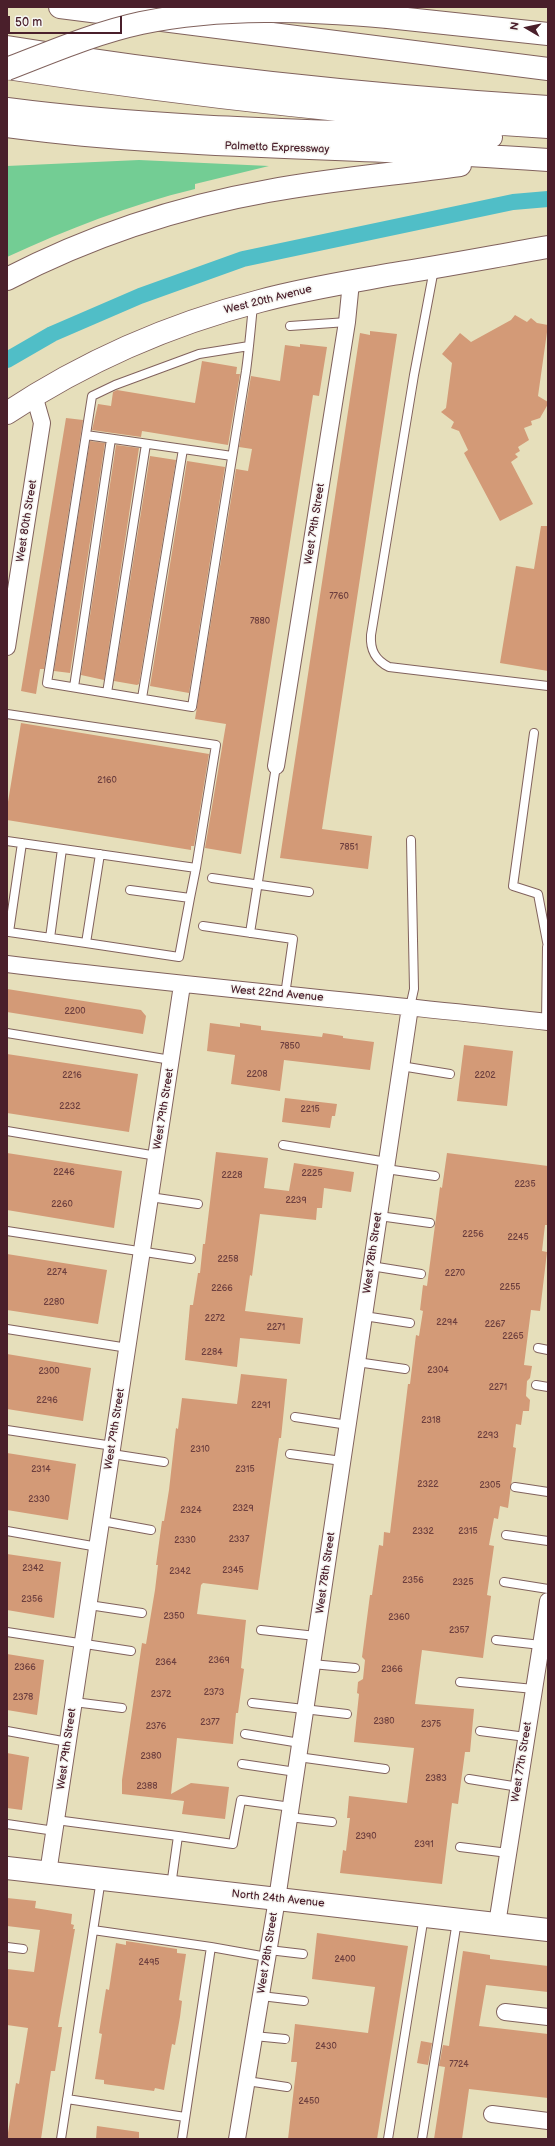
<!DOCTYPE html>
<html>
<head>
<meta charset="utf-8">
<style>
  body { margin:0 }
  #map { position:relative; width:555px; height:2146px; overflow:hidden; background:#e6dfbb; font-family:"Balsamiq Sans",sans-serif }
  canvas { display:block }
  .frame { position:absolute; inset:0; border:8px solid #4a1f2b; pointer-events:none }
  .north { position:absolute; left:507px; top:8px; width:40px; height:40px; -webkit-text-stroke:3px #f6f6f2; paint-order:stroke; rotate:279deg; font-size:11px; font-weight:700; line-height:16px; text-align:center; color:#4a1f2b }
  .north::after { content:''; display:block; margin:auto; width:14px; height:18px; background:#4a1f2b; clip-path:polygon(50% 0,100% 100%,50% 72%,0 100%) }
  .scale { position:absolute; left:8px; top:16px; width:114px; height:18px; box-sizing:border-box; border:2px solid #4a1f2b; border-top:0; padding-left:5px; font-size:12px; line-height:14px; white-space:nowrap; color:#4a1f2b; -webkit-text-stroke:3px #f6f6f2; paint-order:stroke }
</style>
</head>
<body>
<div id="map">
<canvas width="555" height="2146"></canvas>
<div class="frame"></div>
<div class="north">N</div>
<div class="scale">50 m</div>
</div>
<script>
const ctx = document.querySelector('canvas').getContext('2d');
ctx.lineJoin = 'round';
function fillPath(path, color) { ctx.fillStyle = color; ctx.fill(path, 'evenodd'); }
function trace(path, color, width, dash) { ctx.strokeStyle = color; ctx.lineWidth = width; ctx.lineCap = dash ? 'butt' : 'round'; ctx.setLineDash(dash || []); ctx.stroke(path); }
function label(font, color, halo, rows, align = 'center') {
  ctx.font = font + ' "Balsamiq Sans",sans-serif'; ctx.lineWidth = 3; ctx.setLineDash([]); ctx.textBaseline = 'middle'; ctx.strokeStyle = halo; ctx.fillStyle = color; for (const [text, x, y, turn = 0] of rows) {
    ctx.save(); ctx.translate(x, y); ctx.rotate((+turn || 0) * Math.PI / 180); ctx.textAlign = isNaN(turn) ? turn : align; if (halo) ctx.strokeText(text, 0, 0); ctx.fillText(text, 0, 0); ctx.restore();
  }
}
fillPath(new Path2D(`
  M139,160L269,166L195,184V189C129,205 68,229 7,257V166Z`), '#73cd94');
trace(new Path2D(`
  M7,360L52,334L140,296L243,259L513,202L548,199`), '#50bec7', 16);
fillPath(new Path2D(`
  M515,315L527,322L531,318L537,323L548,325L538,396L548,402V404L540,418L531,421L532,425L524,428L529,440L518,447L520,451L515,454L518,457L511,462L533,504L500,521L464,453L468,450L459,431L451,428L454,422L441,412L446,408L452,363L442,354L460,333L471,342L511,320Z
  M370,331L397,334L322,829L372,836L368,869L280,858L360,333L370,335Z
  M300,344L327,347L319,396L313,395L241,854L205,848L226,724L195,719L236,469L248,471L252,449L239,447L251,376L280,381L285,345L300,347Z
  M202,361L237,367L236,374H240L228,445L142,431L141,437L92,430L98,404L111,406L113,392L117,390L195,403Z
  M66,418L83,420L44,669H40L36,694L21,691Z
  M90,441L105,443L70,673L54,671Z
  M116,445L139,448L104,680L81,675Z
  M150,456L176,460L139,684L137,685L114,681Z
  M187,461L225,467L189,693L150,686Z
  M541,526H548V671L500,663L516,566L534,569Z
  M21,723L209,754L194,846H191V850L7,820V808Z
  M7,989L141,1010L146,1016L143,1034L7,1012Z
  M210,1023L240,1027V1023L261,1026V1030L322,1037L323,1033L343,1036V1038L374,1042L370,1070L284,1060L280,1091L231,1084L235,1055L207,1051Z
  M464,1045L513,1051L507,1106L457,1101Z
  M7,1054L138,1074L129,1132L7,1113Z
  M285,1098L337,1104L335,1116H332L330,1128L282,1122Z
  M216,1152L268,1158L264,1188L289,1191L294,1163L354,1172L351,1192L324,1188L322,1208H317L316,1220L260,1214L252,1276L250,1275L245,1311L303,1318L300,1344L240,1338L237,1367L185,1360L190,1305H193L198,1273H200L203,1244H205Z
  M7,1153L122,1171L114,1228L7,1210Z
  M447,1153L548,1166V1225H545L542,1251L547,1252L540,1311L531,1310L524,1365L532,1366L530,1378L527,1381L526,1396L530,1400L529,1411H523L521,1425L516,1424L513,1447L516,1448L508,1508L500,1506L498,1519L494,1518L489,1545L494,1546L487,1595L491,1596L483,1658L422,1650L415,1704L474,1709L470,1752H465L458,1804L452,1803L442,1884L340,1873L343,1850L346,1851L350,1818H347L349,1796L407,1803L414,1748L354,1742L359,1694L357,1693L358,1682L363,1679L365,1660L362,1657L370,1595H372L379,1545L383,1546L384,1532L390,1533L408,1384H410L416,1335L419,1336L423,1311L420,1310L423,1285L427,1286L440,1187L442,1188Z
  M7,1254L107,1270L98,1324L7,1310Z
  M7,1354L91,1368L83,1421L7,1409Z
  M241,1374L287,1379L281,1438H279L258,1590L203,1583L201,1585L197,1614L246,1620L241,1668L244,1669L238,1713H236L233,1744L177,1738L171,1794L191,1783L229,1787L225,1819L182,1814L184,1801L122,1794V1780L142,1643L146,1644L155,1590L158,1565H156L162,1521H164L169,1490L176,1428L178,1429L182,1398L237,1404Z
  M7,1453L76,1464L68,1520L7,1510Z
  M7,1554L61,1562L54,1618L7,1610Z
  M7,1654L44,1660L37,1715L7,1710Z
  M7,1753L29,1757L22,1810L7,1808Z
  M7,1898L36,1901L35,1908L72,1914L71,1924L74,1925L73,1929H75L58,2027H62L55,2071H51L41,2139H7L16,2083L19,2084L28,2028L7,2025V1969L34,1972L40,1930L7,1926Z
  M317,1933L408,1946L377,2139H288L297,2062H291L295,2024L368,2033L375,1987L312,1979Z
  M126,1941L177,1949V1953L186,1954L179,2000L182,2001L180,2017L175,2045L172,2044L164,2090L155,2088L154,2091L104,2084V2080L95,2079L102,2034L99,2033L106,1989L109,1990L116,1943L126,1945Z
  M463,1951L490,1955V1959L548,1966V1992L486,1985L479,2026L548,2034V2098L469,2089L462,2139H434L445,2067L439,2066L443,2045L449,2046Z
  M421,2041L432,2043L428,2065L417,2063Z
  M97,2126L139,2132V2139H96Z`), '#d39a77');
const lane = new Path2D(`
  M434,269L414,375L371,635C370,650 375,660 389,667L548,686
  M290,326L347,322
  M249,346L199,354L115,385L92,396L47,683L192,707L246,371C249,349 251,327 253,305
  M86,435L232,456
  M74,687L111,439
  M107,693L146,444
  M142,698L183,449
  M7,714L216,745L196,868
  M534,733L513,886L538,894L548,947
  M7,841L196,868L190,898L130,890
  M22,843L9,932L86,943L100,854
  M212,878L309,892
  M203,926L293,939L285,995
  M250,933L276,766
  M50,938L62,849
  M86,943L179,957L190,898
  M410,1007L414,989L411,840
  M546,1022L547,947
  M7,1033L171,1060
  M401,1066L450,1074
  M7,1131L157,1156
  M283,1145L387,1162
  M386,1169L435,1176
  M150,1197L198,1204
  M379,1216L430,1223
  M7,1231L191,1259
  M371,1266L421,1274
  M364,1316L410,1323
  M7,1329L128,1348
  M538,1348L548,1350
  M357,1362L405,1369
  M536,1385L548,1387
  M295,1417L348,1425
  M7,1430L113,1446
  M112,1454L164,1462
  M290,1454L342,1461
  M515,1487L548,1492
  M102,1521L151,1530
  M7,1531L98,1547
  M506,1535L548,1541
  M504,1582L548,1589
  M89,1605L142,1613
  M261,1630L316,1636
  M7,1632L131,1651
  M496,1640L541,1645
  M312,1664L355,1668
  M460,1682L534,1689
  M74,1702L122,1708
  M252,1703L347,1714
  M7,1731L68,1742
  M480,1731L526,1737
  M245,1734L300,1743
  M298,1757L385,1769
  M242,1764L296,1772
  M469,1779L519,1787
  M289,1817L332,1822
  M56,1820L178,1836L171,1886
  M7,1824L55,1831
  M178,1836L233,1844L241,1800L291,1807
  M460,1847L508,1853
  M93,1930L211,1947L182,2139
  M7,1947L23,1949
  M211,1947L267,1957
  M269,1950L303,1954
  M261,1996L304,2001
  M254,2036L285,2039
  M247,2081L287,2087
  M67,2099L185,2117
  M61,2139L101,1879
  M388,2139L424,1916
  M422,2139L457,1921`);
const street = new Path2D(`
  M7,647L42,423L34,395
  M276,766L347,322L351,282
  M7,964C187,986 368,1002 548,1022
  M48,1873L182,985
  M497,1924L548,1601
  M505,2012L548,2017
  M492,2114L548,2121
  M237,2139L277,1899L410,1007`);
const secondary = new Path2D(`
  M7,413C84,362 171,324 260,301C304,289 349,282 393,274C445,266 496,256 548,247
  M7,1868L548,1930`);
const highway = new Path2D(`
  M60,7L548,69
  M388,17L548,34
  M7,47C186,76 367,95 548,107
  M7,68C186,95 367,116 548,127
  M7,109C168,130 329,131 491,137
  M7,126C141,144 274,146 409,152C455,154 502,157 548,160
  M7,279C88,237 178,207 268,191C332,179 396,174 460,165`);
trace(lane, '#81625d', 10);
trace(street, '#81625d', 18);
trace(secondary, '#81625d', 24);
trace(highway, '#81625d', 24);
trace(lane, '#fff', 8);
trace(street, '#fff', 16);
trace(secondary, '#fff', 22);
trace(highway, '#fff', 22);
const highwayBridge = new Path2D(`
  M7,69C51,52 95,33 141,23C223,6 306,10 388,17`);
trace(highwayBridge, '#81625d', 24, []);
trace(highwayBridge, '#fff', 22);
label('9px', '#6c3e3e', null, [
  ["7760",339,597],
  ["7880",260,622],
  ["2160",107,781],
  ["7851",349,848],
  ["2200",75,1012],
  ["7850",290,1047],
  ["2208",257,1075],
  ["2216",72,1076],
  ["2202",485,1076],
  ["2232",70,1107],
  ["2215",310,1110],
  ["2246",64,1173],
  ["2225",312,1174],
  ["2228",232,1176],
  ["2235",525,1185],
  ["2239",296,1201],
  ["2260",62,1205],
  ["2256",473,1235],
  ["2245",518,1238],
  ["2258",228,1260],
  ["2274",57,1273],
  ["2270",455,1274],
  ["2255",510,1288],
  ["2266",222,1289],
  ["2280",54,1303],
  ["2272",215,1319],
  ["2294",447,1323],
  ["2267",495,1325],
  ["2271",276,1328],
  ["2265",513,1337],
  ["2284",212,1353],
  ["2304",438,1371],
  ["2300",49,1372],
  ["2271",498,1388],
  ["2296",47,1401],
  ["2291",261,1406],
  ["2318",431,1421],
  ["2293",488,1436],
  ["2310",200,1450],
  ["2314",41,1470],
  ["2315",245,1470],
  ["2322",428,1485],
  ["2305",490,1486],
  ["2330",39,1500],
  ["2329",243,1509],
  ["2324",191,1511],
  ["2332",423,1532],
  ["2315",468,1532],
  ["2337",239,1540],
  ["2330",185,1541],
  ["2342",33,1569],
  ["2345",233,1571],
  ["2342",180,1572],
  ["2356",413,1581],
  ["2325",463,1583],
  ["2356",32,1600],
  ["2350",174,1617],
  ["2360",399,1618],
  ["2357",459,1631],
  ["2369",219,1661],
  ["2364",166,1663],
  ["2366",25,1668],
  ["2366",392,1670],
  ["2373",214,1693],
  ["2372",161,1695],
  ["2378",23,1698],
  ["2380",384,1722],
  ["2377",210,1723],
  ["2375",431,1725],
  ["2376",156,1727],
  ["2380",151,1757],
  ["2383",436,1779],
  ["2388",147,1787],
  ["2390",366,1837],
  ["2391",424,1845],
  ["2400",345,1960],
  ["2495",149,1963],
  ["2430",326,2047],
  ["7724",459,2065],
  ["2450",309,2102]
]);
label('11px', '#4a1f2b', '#f6f6f2', [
  ["Palmetto Expressway",277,148,2],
  ["West 20th Avenue",268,300,-14],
  ["West 80th Street",27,521,-81],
  ["West 79th Street",315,524,-81],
  ["West 22nd Avenue",277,994,5],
  ["West 79th Street",164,1109,-81],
  ["West 78th Street",373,1253,-82],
  ["West 79th Street",115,1429,-81],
  ["West 78th Street",326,1573,-82],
  ["West 79th Street",67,1749,-82],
  ["West 77th Street",522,1762,-81],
  ["North 24th Avenue",278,1899,6],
  ["West 78th Street",268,1953,-81]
]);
</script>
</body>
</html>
